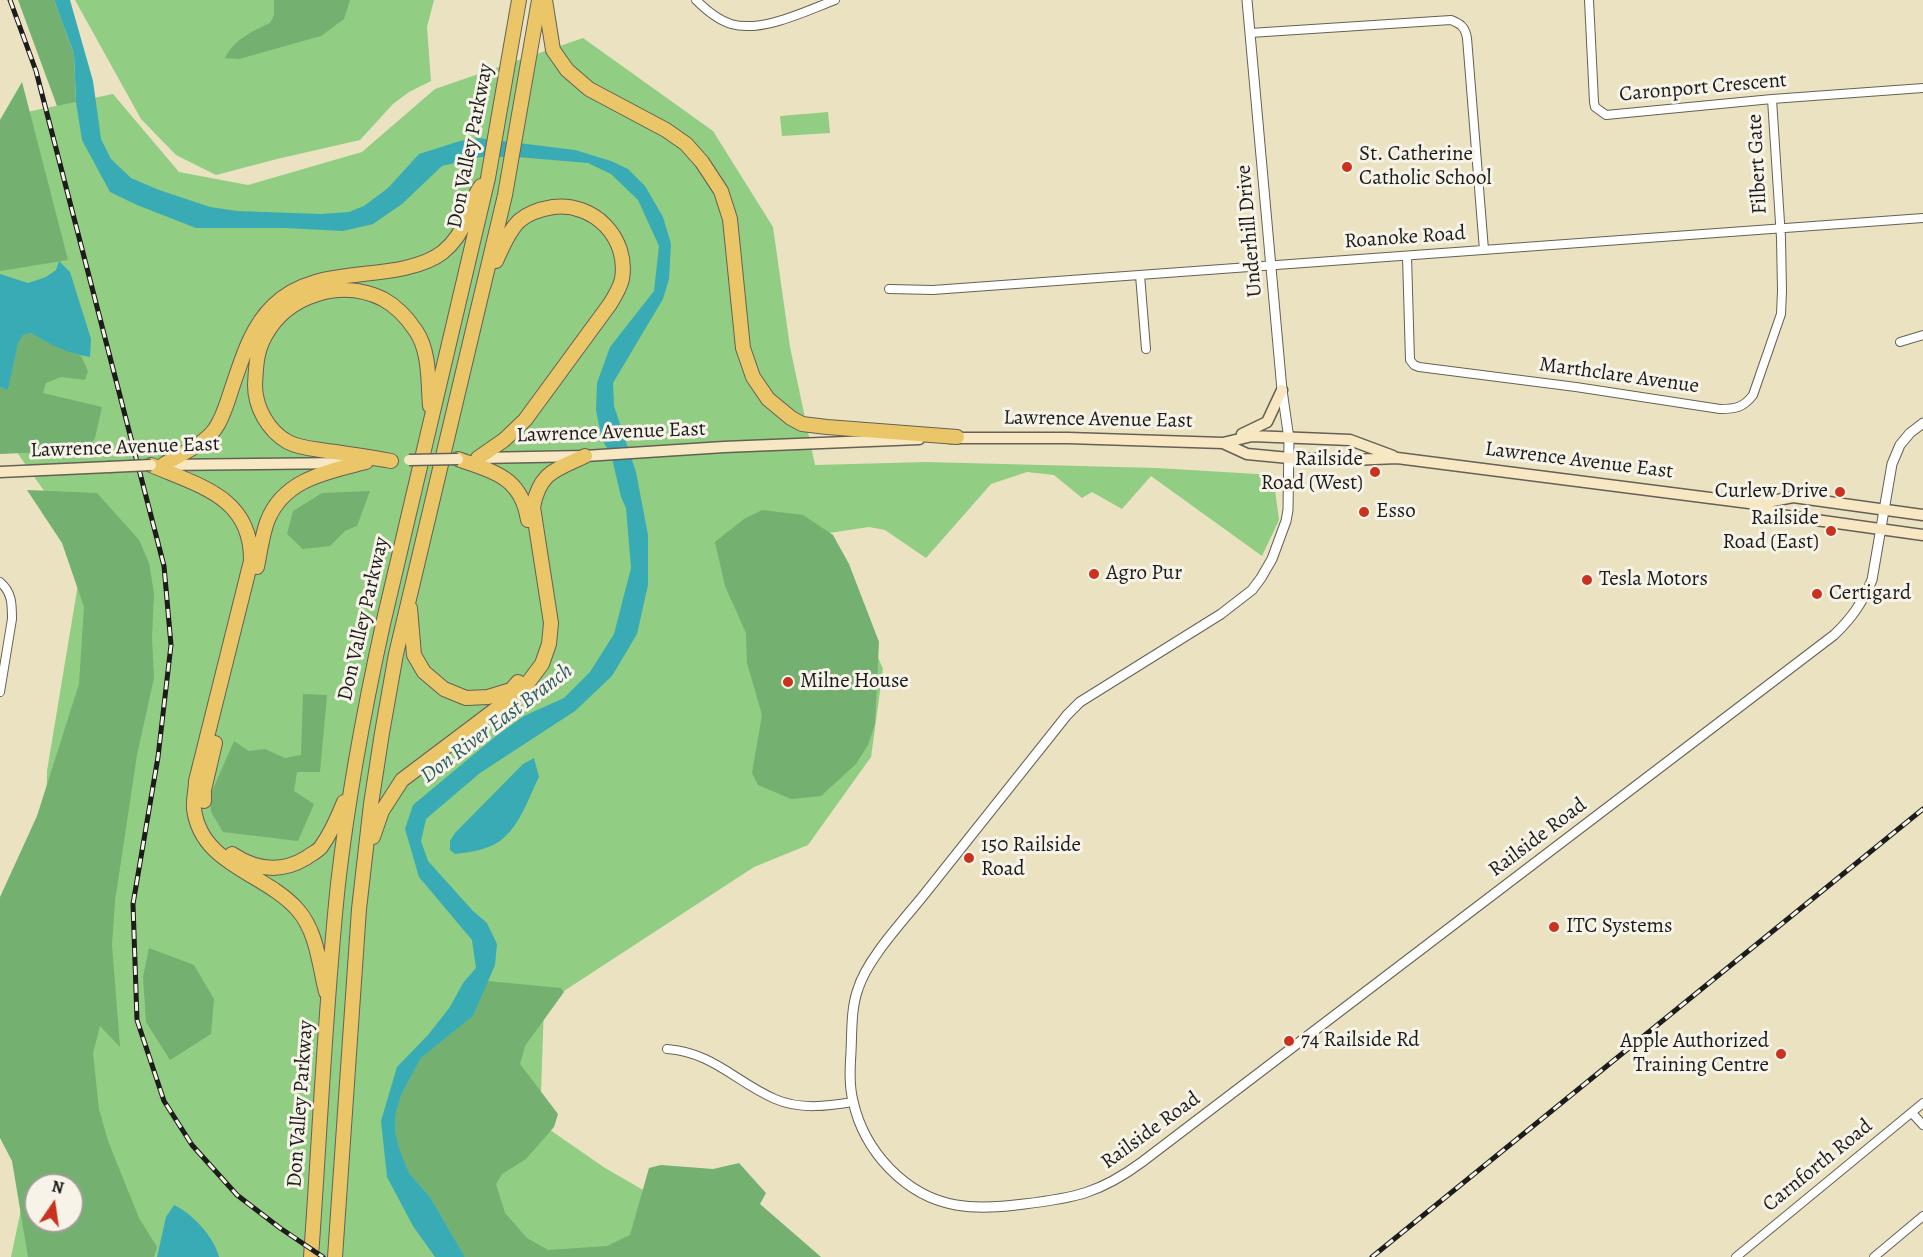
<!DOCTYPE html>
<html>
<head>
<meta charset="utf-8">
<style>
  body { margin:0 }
  #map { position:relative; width:1923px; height:1257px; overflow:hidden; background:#eae2c1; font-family:Alegreya,serif }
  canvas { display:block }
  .north { position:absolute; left:24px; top:1173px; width:60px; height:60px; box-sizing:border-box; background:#f7f3e8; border:2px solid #9f9d96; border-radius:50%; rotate:13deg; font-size:16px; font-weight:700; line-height:24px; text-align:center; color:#1c1c1c }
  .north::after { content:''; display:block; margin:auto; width:21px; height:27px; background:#c8321e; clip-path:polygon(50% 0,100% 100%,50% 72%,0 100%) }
</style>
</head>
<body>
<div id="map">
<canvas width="1923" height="1257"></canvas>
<div class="north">N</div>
</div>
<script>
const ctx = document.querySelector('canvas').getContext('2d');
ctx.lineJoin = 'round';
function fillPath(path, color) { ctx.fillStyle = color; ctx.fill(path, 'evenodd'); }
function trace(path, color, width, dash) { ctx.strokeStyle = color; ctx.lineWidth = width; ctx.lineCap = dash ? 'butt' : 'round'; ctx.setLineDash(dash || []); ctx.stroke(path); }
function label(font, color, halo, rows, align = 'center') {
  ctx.font = font + ' Alegreya,serif'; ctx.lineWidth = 6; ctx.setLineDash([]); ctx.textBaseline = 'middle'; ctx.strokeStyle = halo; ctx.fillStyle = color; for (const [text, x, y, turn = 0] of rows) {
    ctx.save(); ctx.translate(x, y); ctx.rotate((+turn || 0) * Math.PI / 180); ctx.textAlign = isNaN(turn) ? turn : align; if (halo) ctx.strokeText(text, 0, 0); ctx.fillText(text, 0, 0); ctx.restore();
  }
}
fillPath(new Path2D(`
  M75,0H434L427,27L431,81L409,92L393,104L360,140L277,159L216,175L176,155L141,119Z
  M583,38L713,131L773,227L790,347L815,465L926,462L1157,468L1273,475L1279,520L1262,556L1151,476L1122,509L1092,492L1082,498L1054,475L1027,472L991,484L926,558L885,530L869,527L829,533L833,552L883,669L871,757L808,845L754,867L544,1004L540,1123L605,1168L645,1191L800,1257H11L43,1105L47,771L84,548L0,428V129L3,117L113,94L179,172L248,185L362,152L435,89ZM36,1185H72V1221H36Z
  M828,112L830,133L782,136L780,116Z`), '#91cd82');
fillPath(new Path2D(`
  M18,0H54L74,54L76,102L57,106Z
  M274,0H350L344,19L321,36L239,59L225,58C234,40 252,31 270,23L274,15Z
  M22,82L68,260L0,271V120Z
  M31,333L45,341L81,356L88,371L85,380L61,377L46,383L43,393L102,407L95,438L87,450L0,454V387L8,390L18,344L23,335Z
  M27,490L97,493L139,540L149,563L154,593L152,638L154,678L137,755L115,901L112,945L120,1047L100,1026L93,1053L99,1109L108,1141L139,1218L157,1247L154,1257H28L12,1161L0,1138V897L37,816L79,684L84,607L62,543ZM36,1185H72V1221H36Z
  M370,491L357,526L345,531L330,546L303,549L287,534L293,511L322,493Z
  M762,510L803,515L833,535L849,564L879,642L875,724L868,745L856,764L821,796L791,799L758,785L752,773L762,715L747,663L746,633L725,586L715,542L744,519Z
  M303,694L327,695L320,772H297L294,791L314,804L298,841L223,832L211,812L210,796L234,741L249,751L265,749L285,758L301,755Z
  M149,948L194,965L214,999L211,1034L170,1060L146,1022L143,977Z
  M487,981L561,988L564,992L525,1046L520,1064L558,1114L554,1127L526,1159L502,1174L496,1184L505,1213L527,1238L548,1250L607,1246L630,1235L649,1168L661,1165L713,1169L739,1163L766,1193L760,1204L821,1257H465L430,1197L409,1173L399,1148L395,1131L396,1112L402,1093L421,1058L473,1016Z`), '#74b070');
fillPath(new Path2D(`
  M54,0H70L93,81L101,139L111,159L131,178L159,190L210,207L237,211L321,214L349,212L364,206L388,188L419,154L460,141L478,138L575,150L611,161L628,169L645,186L663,217L671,244L669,279L663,299L613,383L614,406L636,472L648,535V585L637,634L612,676L575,711L480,773L426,819L421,841L428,861L473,911L487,923L497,944L495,965L473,1016L421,1058L402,1093L396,1112L395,1131L399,1148L409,1173L430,1197L465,1257H435L413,1226L387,1177L381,1121L397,1067L428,1035L450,1007L463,983L476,968L472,940L419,877L405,829L413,805L496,736L524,716L564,698L590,672L614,634L631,568L626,508L621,497L611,454L602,440L596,410L597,383L610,347L654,291L659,246L638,200L611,174L588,163L517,157H481L442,166L402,204L373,224L343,231L285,228H196L137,205L110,192L82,140L76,102L74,54Z
  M59,261L70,272L91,339L90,357C69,354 49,344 31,333L23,335L18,344L8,390L0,387V274L28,283L46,277L56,270Z
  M534,758L539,777C528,799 520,826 500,841C488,850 469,852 455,854L450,850V841L455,833L523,764Z
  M174,1205C192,1213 215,1238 219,1257H157L166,1217Z`), '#39abb5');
const minor = new Path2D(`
  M696,0C705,9 718,20 731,24C762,33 806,11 835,0
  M1589,0L1594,102L1595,107L1606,115L1772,99L1923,88
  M1250,33L1451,20C1461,24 1465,27 1467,38L1484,250
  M1407,256L1410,360L1414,365L1419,367L1576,387L1720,409C1735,409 1743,408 1753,395L1781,314L1782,291L1781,238L1772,99
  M1140,275L1146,349
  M889,289L933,290L1923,218
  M1900,342L1923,335
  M0,582C12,592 12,604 12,619L0,692
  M667,1049C712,1052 736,1082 775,1099C800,1110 828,1106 853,1102
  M1912,1113L1923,1125
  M1736,1257L1923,1103
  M1874,1257L1923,1216`);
const tertiary = new Path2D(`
  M1247,0L1282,390L1289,439L1288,510L1286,521L1272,559L1261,578L1252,590L1221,614L1080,702L1067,715C1019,775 971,836 923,896C903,921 867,959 858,989C851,1008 852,1031 851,1052C850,1068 849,1085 853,1101C864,1151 905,1196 956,1205C979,1209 1001,1207 1024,1204C1075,1198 1100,1193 1142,1162L1834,635C1852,618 1862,603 1872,580L1892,464L1900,445L1910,433L1923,423`);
const secondary = new Path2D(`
  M1242,434L1267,422L1282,390
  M950,438H1068L1223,443L1247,454L1289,458L1351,460L1397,458L1757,504L1793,497L1923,515
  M1223,443L1252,436L1350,440L1393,456
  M479,458L585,456L724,447L919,439
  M163,465L349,463
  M0,472L109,467
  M1757,504L1780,515L1923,535`);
const motorway = new Path2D(`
  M545,0L553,50L567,70L589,89L666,130L686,144L702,162L721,191L730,219L743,348L753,377L768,399L791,418L802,424L827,427L957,437
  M478,458L504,440L525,420L610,304C615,296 620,288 622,279C629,238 594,202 553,207C541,209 528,213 519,221C508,232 502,248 496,261
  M458,459C493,472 521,476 528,520
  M391,461C370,457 349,454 327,451C315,449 299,448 288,442C268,431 255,407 255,385C256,368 256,352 265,336C287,295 341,278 383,299C396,306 408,319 416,331C430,352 428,382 430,406
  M151,465C199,486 252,497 251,561L196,781C196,790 193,800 194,809C201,865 265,873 297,909C317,931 319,964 326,992
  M163,465C180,454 204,445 215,429C223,418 227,403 231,391C241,362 250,328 273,306C308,271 360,278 405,268C418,265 433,260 443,252C454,243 463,229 468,215C472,204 474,195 481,186
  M257,567C260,552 262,536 267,522C283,479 327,472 366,462
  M410,608L414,655L424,672L444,689L466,698L488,697L511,690L518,682
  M204,801V790L215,743
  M373,837L382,811L402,780L524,688L542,664L549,644L551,623L533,507C540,472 555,470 585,456
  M232,854C256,870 281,873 306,858C311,854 317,852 321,847C331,833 338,817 344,802
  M311,1257C320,1133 325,1008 338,884C348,797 364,710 383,624L488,178L519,0
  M335,1257L359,909L371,804L382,733L396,654L505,195L539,0`);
trace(minor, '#646156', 10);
trace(tertiary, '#646156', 11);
trace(secondary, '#646156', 13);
trace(motorway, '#646156', 16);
trace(minor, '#fff', 8);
trace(tertiary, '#fff', 9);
trace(secondary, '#f7e8c3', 10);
trace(motorway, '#ebc669', 14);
const rail = new Path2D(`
  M10,0L36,71L164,566L171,645L158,757L133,904L137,1020L164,1101L192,1145L237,1195L280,1228L323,1257
  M1372,1257L1923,809`);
trace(rail, '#1c1c1c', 5);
trace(rail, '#f7f3e8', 3, [9]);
const secondaryBridge = new Path2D(`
  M409,460L458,459
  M109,467L151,465`);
trace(secondaryBridge, '#646156', 13, []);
trace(secondaryBridge, '#f7e8c3', 10);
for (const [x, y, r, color] of [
  [1347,167,6,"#c8321e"],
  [1375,472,6,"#c8321e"],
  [1840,492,6,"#c8321e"],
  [1364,512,6,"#c8321e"],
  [1831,531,6,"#c8321e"],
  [1094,574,6,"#c8321e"],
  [1587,580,6,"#c8321e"],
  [1817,594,6,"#c8321e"],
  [788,682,6,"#c8321e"],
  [969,858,6,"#c8321e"],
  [1554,927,6,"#c8321e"],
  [1289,1041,6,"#c8321e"],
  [1781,1054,6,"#c8321e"]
]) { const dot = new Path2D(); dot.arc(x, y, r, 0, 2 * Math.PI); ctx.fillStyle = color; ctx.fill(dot); trace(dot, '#f7f3e8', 2); }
label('21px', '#1c1c1c', '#f7f3e8', [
  ["Caronport Crescent",1703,88,-5],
  ["Don Valley Parkway",471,146,-79],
  ["Filbert Gate",1758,164,-93],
  ["Underhill Drive",1250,231,-95],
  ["Roanoke Road",1405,238,-4],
  ["Marthclare Avenue",1619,376,8],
  ["Lawrence Avenue East",1098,420,1],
  ["Lawrence Avenue East",611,433,-2],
  ["Lawrence Avenue East",125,448,-2],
  ["Lawrence Avenue East",1579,461,7],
  ["Don Valley Parkway",364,619,-77],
  ["Railside Road",1538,838,-37],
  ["Don Valley Parkway",301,1104,-86],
  ["Railside Road",1151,1131,-36],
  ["Carnforth Road",1818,1166,-39]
]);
label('21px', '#1c1c1c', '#f7f3e8', [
  ["St. Catherine",1359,155],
  ["Catholic School",1359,179],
  ["Railside",1363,460,"right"],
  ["Road (West)",1363,484,"right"],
  ["Curlew Drive",1828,492,"right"],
  ["Esso",1376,512],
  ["Railside",1819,519,"right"],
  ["Road (East)",1819,543,"right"],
  ["Agro Pur",1106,574],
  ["Tesla Motors",1599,580],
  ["Certigard",1829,594],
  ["Milne House",800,682],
  ["150 Railside",981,846],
  ["Road",981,870],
  ["ITC Systems",1566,927],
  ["74 Railside Rd",1301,1041],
  ["Apple Authorized",1769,1042,"right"],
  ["Training Centre",1769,1066,"right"]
], 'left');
label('italic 22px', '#295c61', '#f7f3e8', [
  ["Don River East Branch",497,724,-37]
]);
</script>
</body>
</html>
